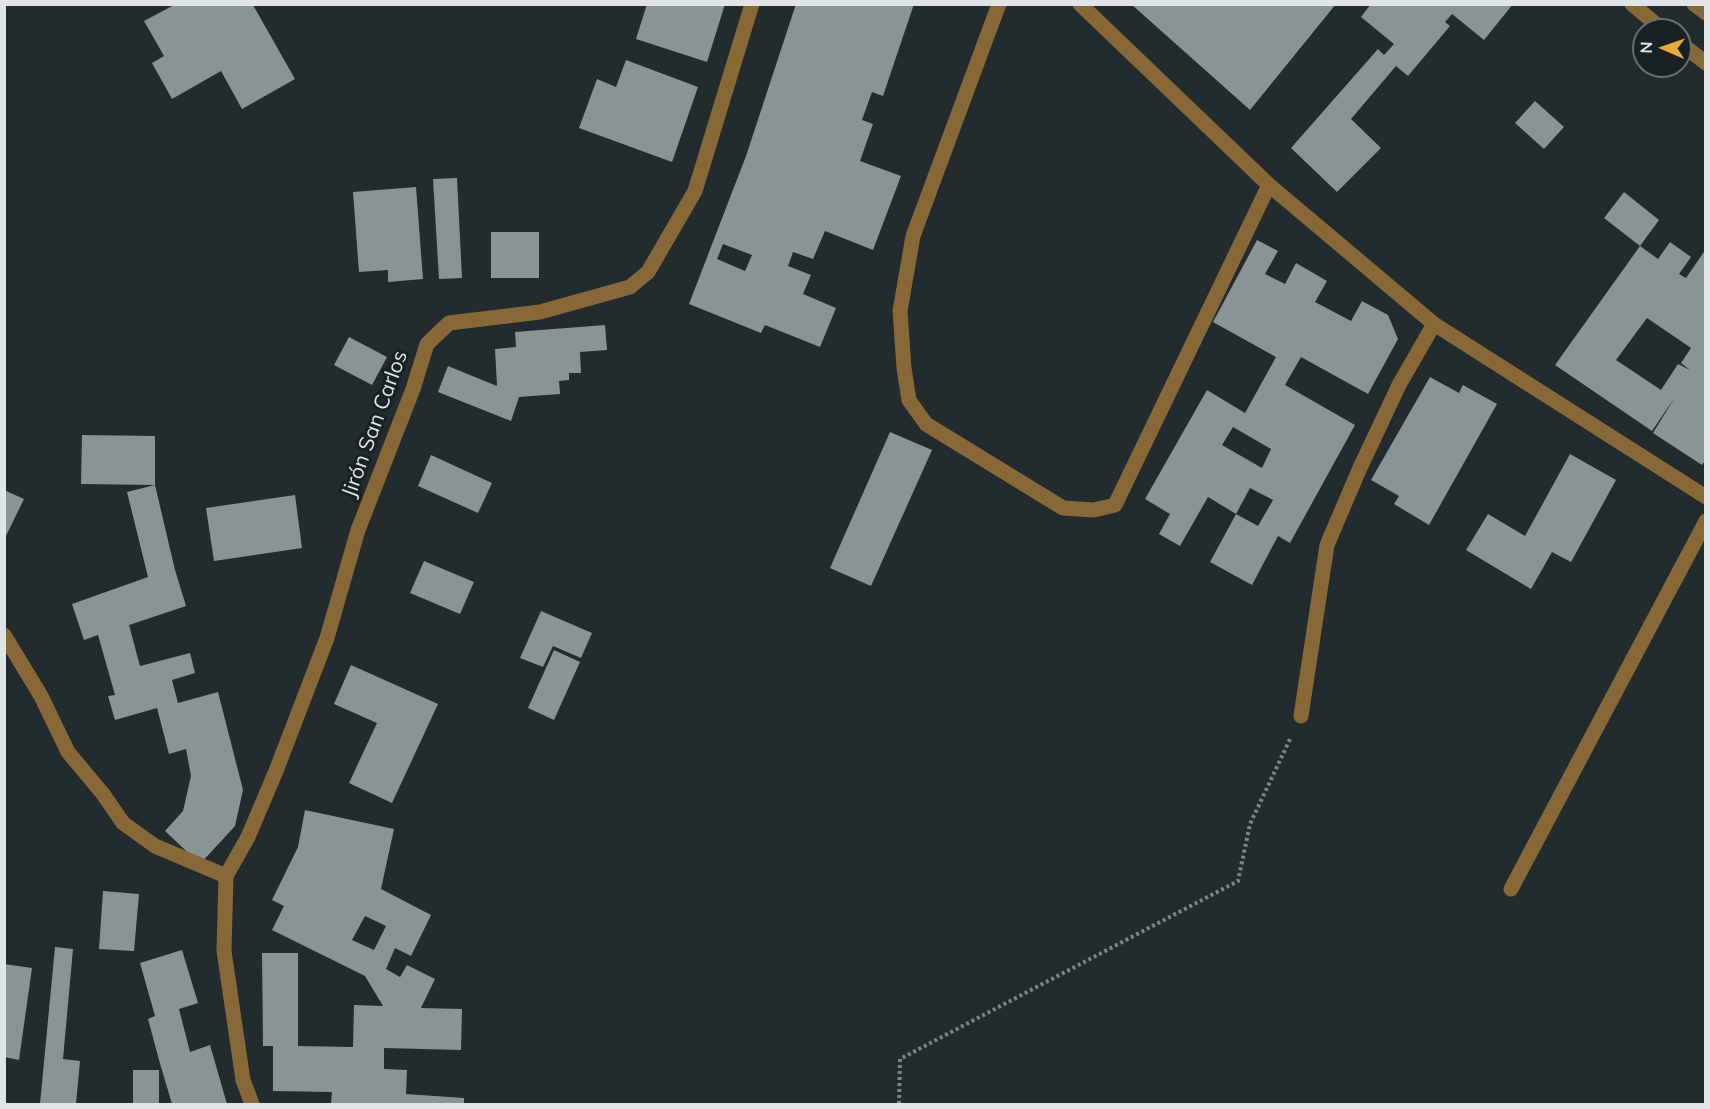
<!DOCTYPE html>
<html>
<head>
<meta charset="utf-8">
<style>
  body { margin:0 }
  #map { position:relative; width:1710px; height:1109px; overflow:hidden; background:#222b2d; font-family:Mulish,sans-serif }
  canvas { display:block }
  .frame { position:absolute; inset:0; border:6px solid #dfe4e6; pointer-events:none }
  .north { position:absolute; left:1632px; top:18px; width:60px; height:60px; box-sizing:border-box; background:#192124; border:2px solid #686f72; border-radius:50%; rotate:272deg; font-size:16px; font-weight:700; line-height:24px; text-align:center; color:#dfe4e6 }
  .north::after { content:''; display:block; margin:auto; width:21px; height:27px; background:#eca93a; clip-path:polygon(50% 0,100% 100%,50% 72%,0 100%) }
</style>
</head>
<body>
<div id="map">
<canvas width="1710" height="1109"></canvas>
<div class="frame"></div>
<div class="north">N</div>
</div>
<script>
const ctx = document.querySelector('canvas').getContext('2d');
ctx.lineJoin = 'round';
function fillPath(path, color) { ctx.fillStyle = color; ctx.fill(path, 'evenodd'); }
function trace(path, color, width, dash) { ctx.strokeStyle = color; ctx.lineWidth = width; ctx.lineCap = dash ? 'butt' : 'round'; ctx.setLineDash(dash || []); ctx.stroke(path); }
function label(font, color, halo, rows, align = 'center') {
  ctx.font = font + ' Mulish,sans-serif'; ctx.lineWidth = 6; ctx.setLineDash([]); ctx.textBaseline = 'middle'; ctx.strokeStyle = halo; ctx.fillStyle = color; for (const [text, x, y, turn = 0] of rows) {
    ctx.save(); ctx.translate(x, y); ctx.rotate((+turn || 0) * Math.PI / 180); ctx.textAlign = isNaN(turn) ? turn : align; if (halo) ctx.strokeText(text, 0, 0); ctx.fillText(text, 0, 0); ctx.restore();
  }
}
fillPath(new Path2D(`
  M647,4H725L707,62L636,39Z
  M796,4H914L883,96L872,92L862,120L873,124L860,161L901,176L873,250L825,231L813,259L793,252L788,266L811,275L803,294L836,308L820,347L765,325L761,333L689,304L746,156ZM723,244L752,255L745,271L717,259Z
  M1131,4L1229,6L1336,4L1250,110Z
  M1371,4H1513L1484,40L1452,14L1445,22L1450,26L1408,76L1396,66L1351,119L1381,148L1337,192L1291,148L1378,49L1384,55L1394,44L1361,17Z
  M174,5H253L295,79L242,109L221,71L172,99L152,63L164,56L144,21Z
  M626,60L698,87L672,162L579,128L597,79L616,87Z
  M1535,101L1564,127L1544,149L1515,123Z
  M457,178L462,278L439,279L433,179Z
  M416,187L423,279L388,282V270L359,272L353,192Z
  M1624,192L1659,220L1640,246L1658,259L1670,242L1691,257L1679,274L1686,278L1706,249V459L1702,465L1653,433L1675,397L1652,431L1555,365L1640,246L1604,218ZM1647,318L1691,348L1681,363L1690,370L1678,364L1661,390L1616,360Z
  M491,232H539V278H491Z
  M1257,240L1278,251L1265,274L1285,284L1296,263L1327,281L1315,302L1351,321L1362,301L1388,315L1398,339L1368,394L1301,357L1285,385L1355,425L1290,543L1278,536L1252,585L1210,562L1236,514L1258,526L1273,500L1250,488L1236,514L1208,497L1180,546L1159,534L1170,514L1145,499L1207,390L1245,413L1276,357L1213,322ZM1233,427L1271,449L1262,468L1222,445Z
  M605,325L607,350L580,352L581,373H569V380L559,381L560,394L519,397L511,421L438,392L448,366L497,386L495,349L516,347L515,332Z
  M349,337L387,357L372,385L334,365Z
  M1430,377L1459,393L1463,385L1497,404L1429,525L1394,504L1399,496L1371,480Z
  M890,432L932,450L871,586L830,568Z
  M82,435L155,436V485L175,570L186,606L129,625L140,666L190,653L195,673L172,680L178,703L218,692L243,790L235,826L200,864L165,831L183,811L191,776L186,749L169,754L157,708L115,720L108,696L115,695L98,635L84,640L72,604L148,577L127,492L155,485L81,484Z
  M1570,454L1616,480L1571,562L1552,552L1531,589L1466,550L1488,514L1525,536Z
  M431,455L492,483L478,513L418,486Z
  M4,490L24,499L4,540Z
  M295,495L302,548L214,561L206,508Z
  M424,561L474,582L460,614L410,593Z
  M541,611L592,633L581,658L553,646L543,667L520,658Z
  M554,650L580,662L554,720L528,708Z
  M351,665L438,704L392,803L349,783L377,723L334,704Z
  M305,810L394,829L381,889L431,915L411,956L395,948L386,969L400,977L407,965L435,979L421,1008L462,1009L461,1050L384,1048V1069L407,1070L406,1094L464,1098V1104H331L332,1092L273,1091V1046H263L262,953H298V1046L353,1047L354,1005L383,1006L365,976L272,930L284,906L272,900L298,847ZM365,916L386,926L374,950L352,940Z
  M103,891L139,894L134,951L99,949Z
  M55,947L73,949L63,1059L80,1061L76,1104H40Z
  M182,950L198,1003L179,1009L190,1052L210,1045L227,1104H172L159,1060L148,1019L155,1016L140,963Z
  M4,964L32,968L19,1060L4,1057Z
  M133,1070H159V1104H133Z`), '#899497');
trace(new Path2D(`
  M899,1104L900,1059L1238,881L1250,824L1291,737`), '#7e8587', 4, [3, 3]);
trace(new Path2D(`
  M999,4L913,236L900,311L904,368L909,400L926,424L1063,508L1094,510L1115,505L1269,185
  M1080,4L1269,185L1434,324L1706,497
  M1632,4L1663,30
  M1694,4L1706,13
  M1680,43L1706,63
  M4,635L41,696L68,752L103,794L123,823L155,846L226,876L224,951L243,1080L252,1104
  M1301,716L1327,545L1359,470L1399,385L1434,324
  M226,876L248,837L276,771L327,638L358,530L413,389L427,344L449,323L540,312L630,287L648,272L695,191L752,4
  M1511,889L1706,521`), '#886837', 15);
label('21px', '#dfe4e6', '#192124', [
  ["Jirón San Carlos",375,424,-70]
]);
</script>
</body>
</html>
